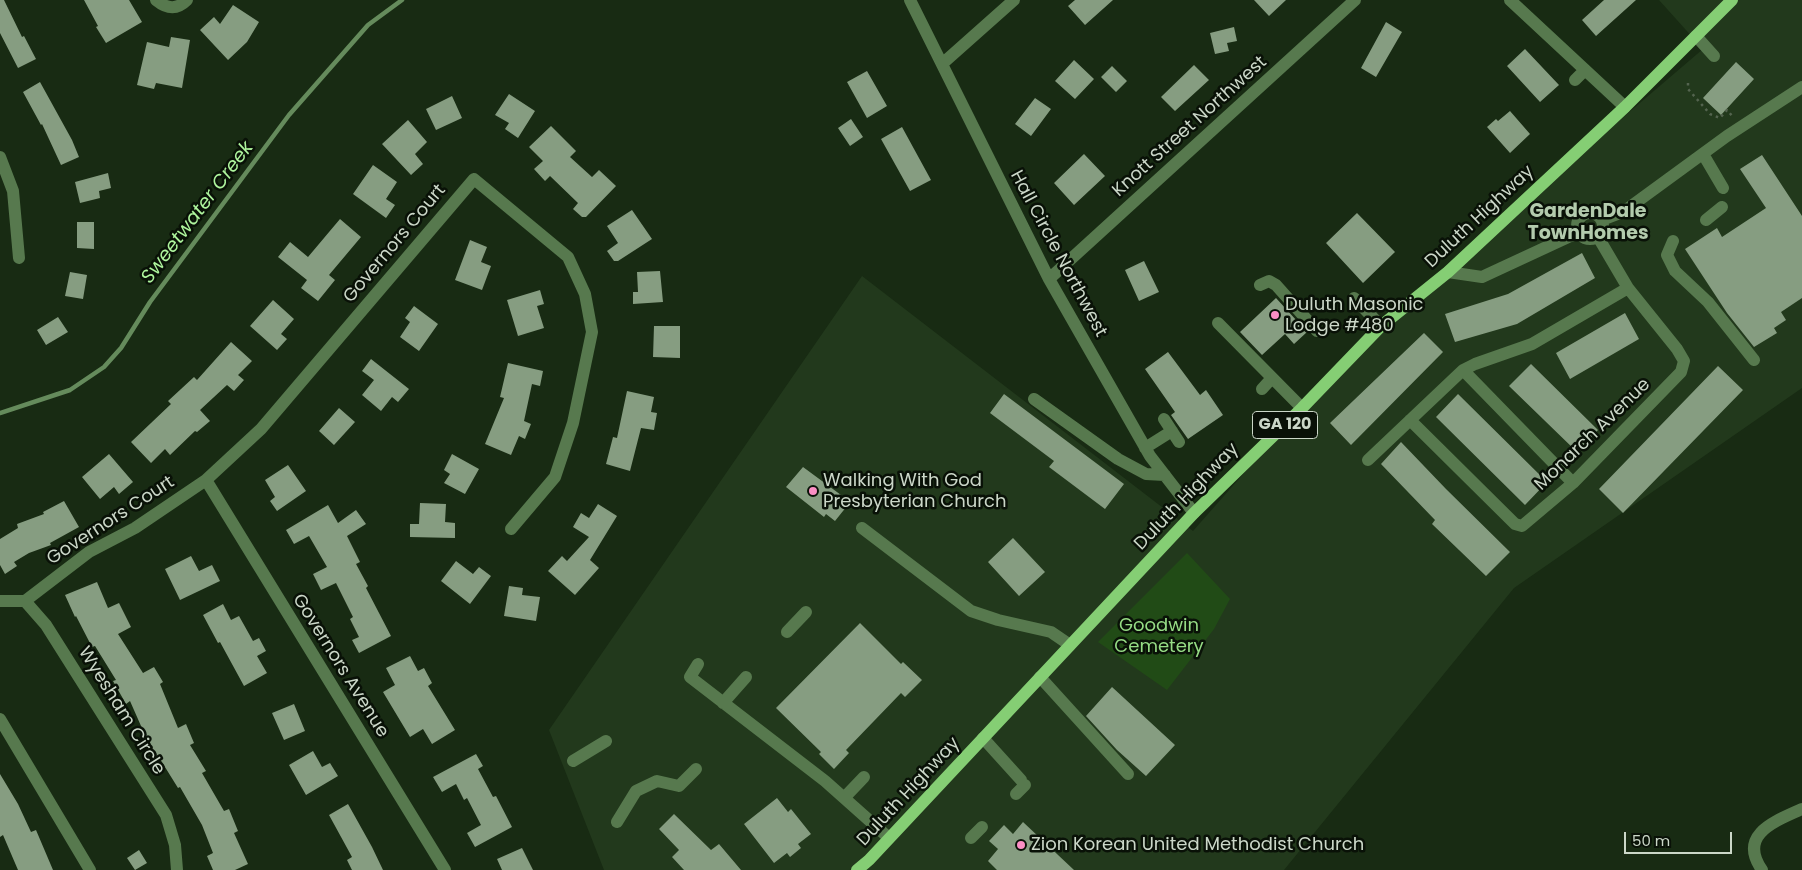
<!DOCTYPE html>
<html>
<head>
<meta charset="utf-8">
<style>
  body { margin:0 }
  #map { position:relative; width:1802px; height:870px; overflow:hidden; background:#182b13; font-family:Poppins,sans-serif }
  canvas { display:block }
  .scale { position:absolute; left:1624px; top:832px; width:108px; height:22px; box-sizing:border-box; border:2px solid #cbd7c8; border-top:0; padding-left:6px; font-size:15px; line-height:18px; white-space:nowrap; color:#cbd7c8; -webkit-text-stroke:4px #091107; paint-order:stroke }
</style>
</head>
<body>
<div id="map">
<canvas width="1802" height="870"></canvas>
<div class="scale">50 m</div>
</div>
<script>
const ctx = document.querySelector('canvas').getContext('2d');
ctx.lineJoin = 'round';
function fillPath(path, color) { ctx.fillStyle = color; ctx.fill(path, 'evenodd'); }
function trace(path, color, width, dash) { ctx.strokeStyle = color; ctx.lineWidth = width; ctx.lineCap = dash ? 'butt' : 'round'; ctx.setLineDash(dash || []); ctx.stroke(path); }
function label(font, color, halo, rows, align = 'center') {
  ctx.font = font + ' Poppins,sans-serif'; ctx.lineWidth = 5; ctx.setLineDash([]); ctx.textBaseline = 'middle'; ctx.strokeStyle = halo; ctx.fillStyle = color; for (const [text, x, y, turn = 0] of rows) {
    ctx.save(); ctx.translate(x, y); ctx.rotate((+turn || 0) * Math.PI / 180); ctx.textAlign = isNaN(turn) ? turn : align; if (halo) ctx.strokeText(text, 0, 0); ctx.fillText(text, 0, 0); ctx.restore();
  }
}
fillPath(new Path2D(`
  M1659,0H1802V388L1514,588L1284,870H604L549,730L862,276L1193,531L1343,361L1448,267L1703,49Z`), '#22391c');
fillPath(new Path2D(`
  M1187,553L1230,599L1214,629L1167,690L1098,642Z`), '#214b16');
trace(new Path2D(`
  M0,413L70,390L104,367L121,348L150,302L289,115L368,25L402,0`), '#658b5c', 4.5);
fillPath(new Path2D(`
  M0,0H4L22,37L24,36L36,59L18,68L0,33Z
  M84,0H129L142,22L106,43L96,27L98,26Z
  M1075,0H1113L1085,25L1068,6Z
  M1254,0H1286L1269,16Z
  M1604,0H1636L1596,36L1582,20Z
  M233,5L259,22L247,42L228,60L200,30L214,17L220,24Z
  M1386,22L1402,32L1376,77L1361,68Z
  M1234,27L1237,41L1227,43L1229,51L1215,54L1210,33Z
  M171,37L190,40L182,88L156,83L154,89L137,85L147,42L169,47Z
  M1525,49L1559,85L1540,102L1507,66Z
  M1074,60L1094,79L1075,99L1055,81Z
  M1736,62L1754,79L1721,115L1703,98Z
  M1194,65L1209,80L1175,111L1161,97Z
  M1112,66L1127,81L1116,92L1101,77Z
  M867,71L887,106L867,118L847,82Z
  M40,82L72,140L79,157L61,165L42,124L41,125L23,92Z
  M509,94L535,111L518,138L505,129L509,123L495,115Z
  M452,96L462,118L436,130L426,109Z
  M1035,98L1051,109L1031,136L1015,124Z
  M1510,111L1530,134L1510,153L1487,127L1496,119L1498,121Z
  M851,119L863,137L850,146L838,128Z
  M408,120L427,142L415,154L423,164L411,175L382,144Z
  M551,126L576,151L570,157L592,177L599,170L616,186L586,217H582L573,209L578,203L550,176L545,181L534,169L543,161L529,147Z
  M902,127L931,180L910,191L881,139Z
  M1084,154L1105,176L1074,205L1054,183Z
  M1762,155L1802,216V298L1781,312L1786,320L1774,328L1777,333L1754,347L1727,313L1685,249L1717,228L1722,237L1766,208L1740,169Z
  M373,165L397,182L386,199L395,205L386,218L353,194Z
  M108,173L111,188L99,191L100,198L80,203L75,182Z
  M632,210L652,239L618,261H614L607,251L618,243L607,226Z
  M1357,213L1395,252L1363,283L1326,243Z
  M340,219L361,237L329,275L335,280L318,301L301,288L307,280L278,257L290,242L308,257Z
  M77,222H94V249L77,248Z
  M470,240L487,247L481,262L491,266L482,290L455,280Z
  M1582,253L1595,278L1517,324L1455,342L1445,314L1508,294Z
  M1144,261L1159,292L1139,301L1125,270Z
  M660,271L663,302L633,304V292H638L637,272Z
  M70,272L87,275L83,299L65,296Z
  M540,290L544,304L537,306L544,328L518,336L507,300Z
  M1276,298L1307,332L1294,344L1285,334L1262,355L1240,332Z
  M273,300L294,319L281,334L287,339L277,350L250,326Z
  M414,306L438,324L419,351L400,337L410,322L405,318Z
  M1625,313L1639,339L1570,379L1556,353Z
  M58,317L68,332L46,345L37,330Z
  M654,326H680V358L653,357Z
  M1424,333L1443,352L1351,445L1330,423Z
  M231,342L252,361L238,375L244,380L234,391L227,385L200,410L210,421L197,432L195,431L170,455L165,449L151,463L131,442L171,404L168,401L194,377L197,380Z
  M1168,352L1200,395L1206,390L1223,415L1188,439L1171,415L1175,412L1145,369Z
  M371,359L409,389L398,402L392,397L381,411L362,395L374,380L362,371Z
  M508,363L543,371L540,386L532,384L524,421L531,424L525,439L519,436L511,455L485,444L504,398L500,397Z
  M1531,364L1598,430L1577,452L1509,386Z
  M1718,366L1743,390L1623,513L1599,489Z
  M627,391L654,397L651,412L657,413L654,430L641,428L630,471L606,464L613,437L617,438Z
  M1004,394L1124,484L1105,509L1049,467L1054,461L990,413Z
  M1458,394L1547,482L1525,505L1436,417Z
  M339,408L355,422L334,445L319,431Z
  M1401,442L1446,489L1510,552L1486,576L1432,524L1435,520L1381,464Z
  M109,454L133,482L119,494L114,487L100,499L82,477Z
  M452,454L479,469L465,494L444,483L450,474L444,470Z
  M288,465L306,491L277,511L270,501L275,497L265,480Z
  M803,467L841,495L837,499L847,506L835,521L826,514L824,517L786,487Z
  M64,501L79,527L50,543L51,545L29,553L14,562L17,566L5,574L0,565V539L18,528L17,524L44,514L43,512Z
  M420,503L446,504L445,522L455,523V538L410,537V524H419Z
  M598,504L617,516L590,560L599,568L575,595L548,571L562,556L567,561L589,537L573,527L581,513L589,518Z
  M328,505L338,523L356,510L366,524L347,536L360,562L356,564L368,586L366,588L391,636L359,653L352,640L359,637L350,619L353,617L336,583L321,590L313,574L327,567L309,536L294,544L286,530Z
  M1013,538L1045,572L1019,596L988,562Z
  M191,556L199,571L212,565L220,581L180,600L165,569Z
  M456,561L473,574L479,567L491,576L470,604L441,581Z
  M97,582L108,608L119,603L131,627L118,634L143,673L154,667L163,682L160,684L178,728L186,724L194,743L190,745L206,771L202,773L224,811L229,809L238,831L234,833L248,864L235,870H213L207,856L213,853L202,825L180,787L178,788L160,759L156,760L130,701L126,704L113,681L116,680L95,646L92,647L76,616L75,617L65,595Z
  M509,586L523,588L522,595L540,597L536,621L504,616Z
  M223,604L231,620L239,616L253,641L259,638L266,651L257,656L267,673L244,686L220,642L218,643L203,615Z
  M860,623L901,664L903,662L922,680L905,697L901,693L846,750L849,753L834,769L819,754L821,752L776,708Z
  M410,656L418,671L424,668L432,683L428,686L455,730L432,744L423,729L410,737L383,692L395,685L386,668Z
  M1112,687L1175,745L1146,776L1117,750L1086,716Z
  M294,704L305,731L284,740L272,713Z
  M313,751L322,767L330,763L338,776L306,795L289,765Z
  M476,754L483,766L478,769L493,797L496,796L512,827L475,847L467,833L481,825L467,798L464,800L456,784L442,792L433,777Z
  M0,774L18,804L31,832L36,830L53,870H18L3,835L0,837Z
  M777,798L788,812L791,809L811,834L798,844L801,848L790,857L787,853L774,863L744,824Z
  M348,804L372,847L383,870H352L347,860L352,857L329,815Z
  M674,814L711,850L719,844L741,870H684L672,857L679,850L659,829Z
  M1023,822L1074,870H997L988,861L998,849L989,841L1004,825L1013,834Z
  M522,848L533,870H502L497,859Z
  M139,850L147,863L135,870L127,858Z`), '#869d81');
trace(new Path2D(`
  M1688,83V89L1710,114L1720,118L1727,110L1734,118`), '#54644f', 2.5, [2.5, 4]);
trace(new Path2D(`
  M156,0C167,9 177,10 187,0
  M910,0L1049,279L1150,456L1194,513
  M1510,0L1625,107
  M1696,36L1714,56
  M942,64L1014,0
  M1575,80L1585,70
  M1703,154L1723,188
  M0,157L13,191L19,258
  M1577 226a13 13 0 1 1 26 0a13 13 0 1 1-26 0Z
  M1602,220L1623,212L1727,136L1802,87
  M1706,220L1722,207
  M1673,241L1667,255L1675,271L1708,302L1754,360
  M1448,272L1482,277L1579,232
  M1049,279L1355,0
  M1260,285L1269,281L1276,285L1317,331
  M1354,298L1381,326
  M1218,323L1302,408
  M1463,370L1573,483
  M1262,389L1272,378
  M1034,399L1118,459L1146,474L1165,475
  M1164,419L1179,442
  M1410,420L1515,524L1522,526L1573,483L1681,372L1684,361L1677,349L1628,288L1598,237
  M1145,448L1172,431
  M1368,460L1463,370L1475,364L1532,344L1628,288
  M206,480L445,870
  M862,528L971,611L998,620L1051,632L1070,645
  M0,601H25L46,625L166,815L175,845L177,870
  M25,601L89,552L135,528L206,480L261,429L474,179L568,257L585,294L592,332L573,423L555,477L511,529
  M787,632L806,612
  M698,664L690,677L825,781L889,838
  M1040,677L1128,774
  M723,703L746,677
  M0,719L90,870
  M983,738L1021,780
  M573,761L606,741
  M1016,794L1025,785
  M844,798L864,777
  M617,822L636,791L657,781L679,786L696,769
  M971,838L982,827
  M1762,870C1737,834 1776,821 1802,809`), '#57794e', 12);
trace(new Path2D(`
  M857,870L869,860L1194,513L1302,408L1381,326L1448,272L1625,107L1732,0`), '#85ce74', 12);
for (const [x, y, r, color] of [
  [1275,315,5,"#fb8fc5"],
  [813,491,5,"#fb8fc5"],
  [1021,845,5,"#fb8fc5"]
]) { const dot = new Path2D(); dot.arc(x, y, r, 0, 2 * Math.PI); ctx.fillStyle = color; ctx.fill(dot); trace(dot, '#091107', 2); }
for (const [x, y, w] of [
  [1285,425,65]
]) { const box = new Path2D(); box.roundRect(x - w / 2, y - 13.5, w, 27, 4); ctx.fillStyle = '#091107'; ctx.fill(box); trace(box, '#cbd7c8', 1); }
label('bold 16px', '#cbd7c8', null, [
  ["GA 120",1285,425]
]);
label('18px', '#cbd7c8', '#091107', [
  ["Knott Street Northwest",1190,127,-42],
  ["Duluth Highway",1480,217,-43],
  ["Governors Court",395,244,-50],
  ["Hall Circle Northwest",1058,254,62],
  ["Monarch Avenue",1593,435,-44],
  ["Duluth Highway",1187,497,-46],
  ["Governors Court",111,521,-33],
  ["Governors Avenue",340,666,58],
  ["Wyesham Circle",121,711,58],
  ["Duluth Highway",909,792,-47]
]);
label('18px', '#cbd7c8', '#091107', [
  ["Duluth Masonic",1285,305],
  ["Lodge #480",1285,326],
  ["Walking With God",823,481],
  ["Presbyterian Church",823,502],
  ["Zion Korean United Methodist Church",1031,845]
], 'left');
label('18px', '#96dc85', '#091107', [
  ["Goodwin",1159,626],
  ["Cemetery",1159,647]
]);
label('bold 19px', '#b3cbad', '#091107', [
  ["GardenDale",1588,212],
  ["TownHomes",1588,234]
]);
label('italic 19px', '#aef59d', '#091107', [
  ["Sweetwater Creek",198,213,-53]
]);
</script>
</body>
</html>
